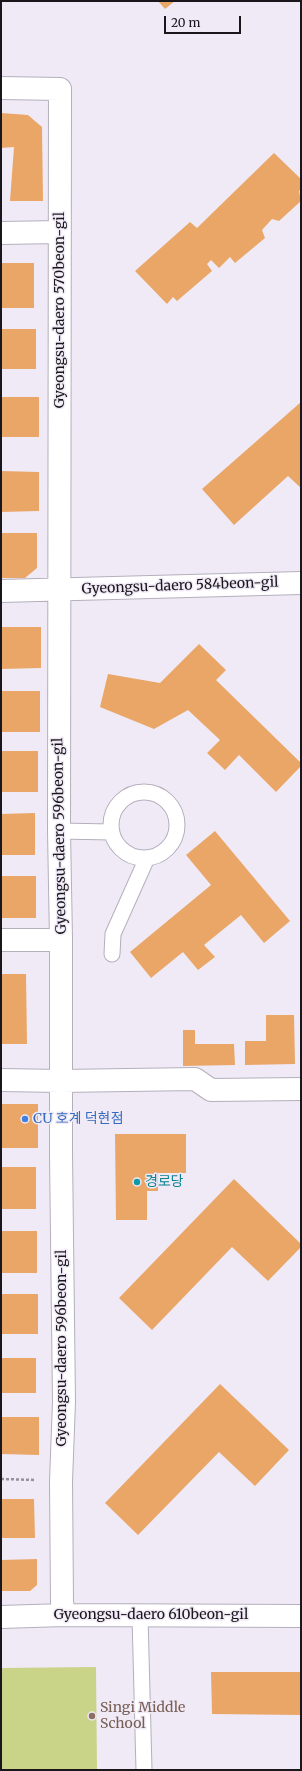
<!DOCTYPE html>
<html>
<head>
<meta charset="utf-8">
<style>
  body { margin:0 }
  #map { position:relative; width:302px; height:1771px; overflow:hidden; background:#f0eaf7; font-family:Merriweather,serif }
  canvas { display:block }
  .frame { position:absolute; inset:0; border:2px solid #19171b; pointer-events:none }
  .scale { position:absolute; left:164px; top:16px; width:77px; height:18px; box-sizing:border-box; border:2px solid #19171b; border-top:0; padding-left:5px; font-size:12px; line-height:14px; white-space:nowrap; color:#19171b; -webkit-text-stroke:3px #f0eaf7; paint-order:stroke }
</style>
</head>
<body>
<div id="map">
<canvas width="302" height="1771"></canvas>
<div class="frame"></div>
<div class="scale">20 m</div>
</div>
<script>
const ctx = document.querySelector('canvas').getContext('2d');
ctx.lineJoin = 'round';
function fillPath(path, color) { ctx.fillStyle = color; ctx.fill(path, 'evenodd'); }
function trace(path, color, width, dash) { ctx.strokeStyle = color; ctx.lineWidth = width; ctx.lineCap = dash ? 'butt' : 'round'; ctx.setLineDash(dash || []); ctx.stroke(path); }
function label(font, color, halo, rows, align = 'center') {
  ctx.font = font + ' Merriweather,"Noto Sans KR",serif'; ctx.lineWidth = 3; ctx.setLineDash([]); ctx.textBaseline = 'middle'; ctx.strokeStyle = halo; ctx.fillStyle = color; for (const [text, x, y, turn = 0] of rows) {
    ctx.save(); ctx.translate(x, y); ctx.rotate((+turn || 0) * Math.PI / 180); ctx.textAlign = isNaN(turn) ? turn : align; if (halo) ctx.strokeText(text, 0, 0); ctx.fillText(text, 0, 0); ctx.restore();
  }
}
fillPath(new Path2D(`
  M96,1667L97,1770H1V1668Z`), '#c9d489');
fillPath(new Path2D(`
  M158,1H175L165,9Z
  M1,113L28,115L42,127L43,201H10L14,147L1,148Z
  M274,153L301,179V190L299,191L301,201L279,221L272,219L262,230L265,238L235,263L230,257L219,268L211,260L207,264L212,271L177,301L173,297L167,304L135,271L190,222L197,228Z
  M1,263H34V308H1Z
  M1,329H36V369H1Z
  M1,397H39V437H1Z
  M301,402V488L288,476L234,525L202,489Z
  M1,471L39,472V511L1,512Z
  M1,533H37V568L25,578H1Z
  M1,627H41V668L1,669Z
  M199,644L226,670L216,680L301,763V766L276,792L239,755L225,770L207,753L220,740L188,710L154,729L100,707L108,674L160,683Z
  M1,691H40V732H1Z
  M1,751H38V792H1Z
  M35,813V855H1V814Z
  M215,831L290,921L264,943L241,915L204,945L215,957L198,970L183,952L151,978L130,952L211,885L186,855Z
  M1,876H36V918H1Z
  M1,974H26L27,1044H1Z
  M266,1015H294L295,1064L245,1065V1041H266Z
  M183,1030H195V1044H234L235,1065L183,1066Z
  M1,1104H38V1148H1Z
  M115,1134H186V1173H158V1191H147V1220H116Z
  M1,1167H36V1209H1Z
  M234,1179L301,1244V1247L268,1281L232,1247L152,1330L119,1298Z
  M1,1231H37V1273H1Z
  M1,1294H38V1334H1Z
  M1,1358H36V1393H1Z
  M220,1384L289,1450L255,1486L219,1452L138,1535L105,1503Z
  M1,1417H39V1455L1,1454Z
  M1,1499H34L35,1538H1Z
  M37,1559V1585L30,1591H1V1560Z
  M211,1672H301V1715L212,1714Z`), '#e9a667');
const service = new Path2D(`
  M111 825a33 33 0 1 1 66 0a33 33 0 1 1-66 0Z
  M59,831L112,832
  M112,954L113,934L147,858
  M140,1616L144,1770`);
const pedestrian = new Path2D(`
  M1,940H61`);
const minor = new Path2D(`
  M1,88L60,89L59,831L61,940V1154L64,1402L61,1481L62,1602L64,1615
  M1,233L60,232
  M1,591L301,583
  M1,1080L61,1081L195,1079L211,1090L301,1089
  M1,1617L64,1615L301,1616`);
trace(service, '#b5afbc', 17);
trace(pedestrian, '#b5afbc', 24);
trace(minor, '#b5afbc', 24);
trace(new Path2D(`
  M1,1479L36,1480`), '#959099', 2.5, [3, 2]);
trace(service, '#fff', 15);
trace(pedestrian, '#fff', 22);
trace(minor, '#fff', 22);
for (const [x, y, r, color] of [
  [25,1119,4,"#3f7fe0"],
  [137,1182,4,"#0f9aa8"],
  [92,1716,4,"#8d6e63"]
]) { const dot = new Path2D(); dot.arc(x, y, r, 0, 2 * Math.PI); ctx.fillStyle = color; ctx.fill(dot); trace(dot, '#f0eaf7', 1.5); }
label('14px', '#19171b', '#f0eaf7', [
  ["Gyeongsu-daero 570beon-gil",60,310,-90],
  ["Gyeongsu-daero 584beon-gil",180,586,-2],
  ["Gyeongsu-daero 596beon-gil",60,836,-91],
  ["Gyeongsu-daero 596beon-gil",62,1348,-90],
  ["Gyeongsu-daero 610beon-gil",151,1615]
]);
label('14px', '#366cbe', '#f0eaf7', [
  ["CU 호계 덕현점",33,1119]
], 'left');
label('14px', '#0d838f', '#f0eaf7', [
  ["경로당",145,1182]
], 'left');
label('14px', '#785e54', '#f0eaf7', [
  ["Singi Middle",100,1708],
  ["School",100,1724]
], 'left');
</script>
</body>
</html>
